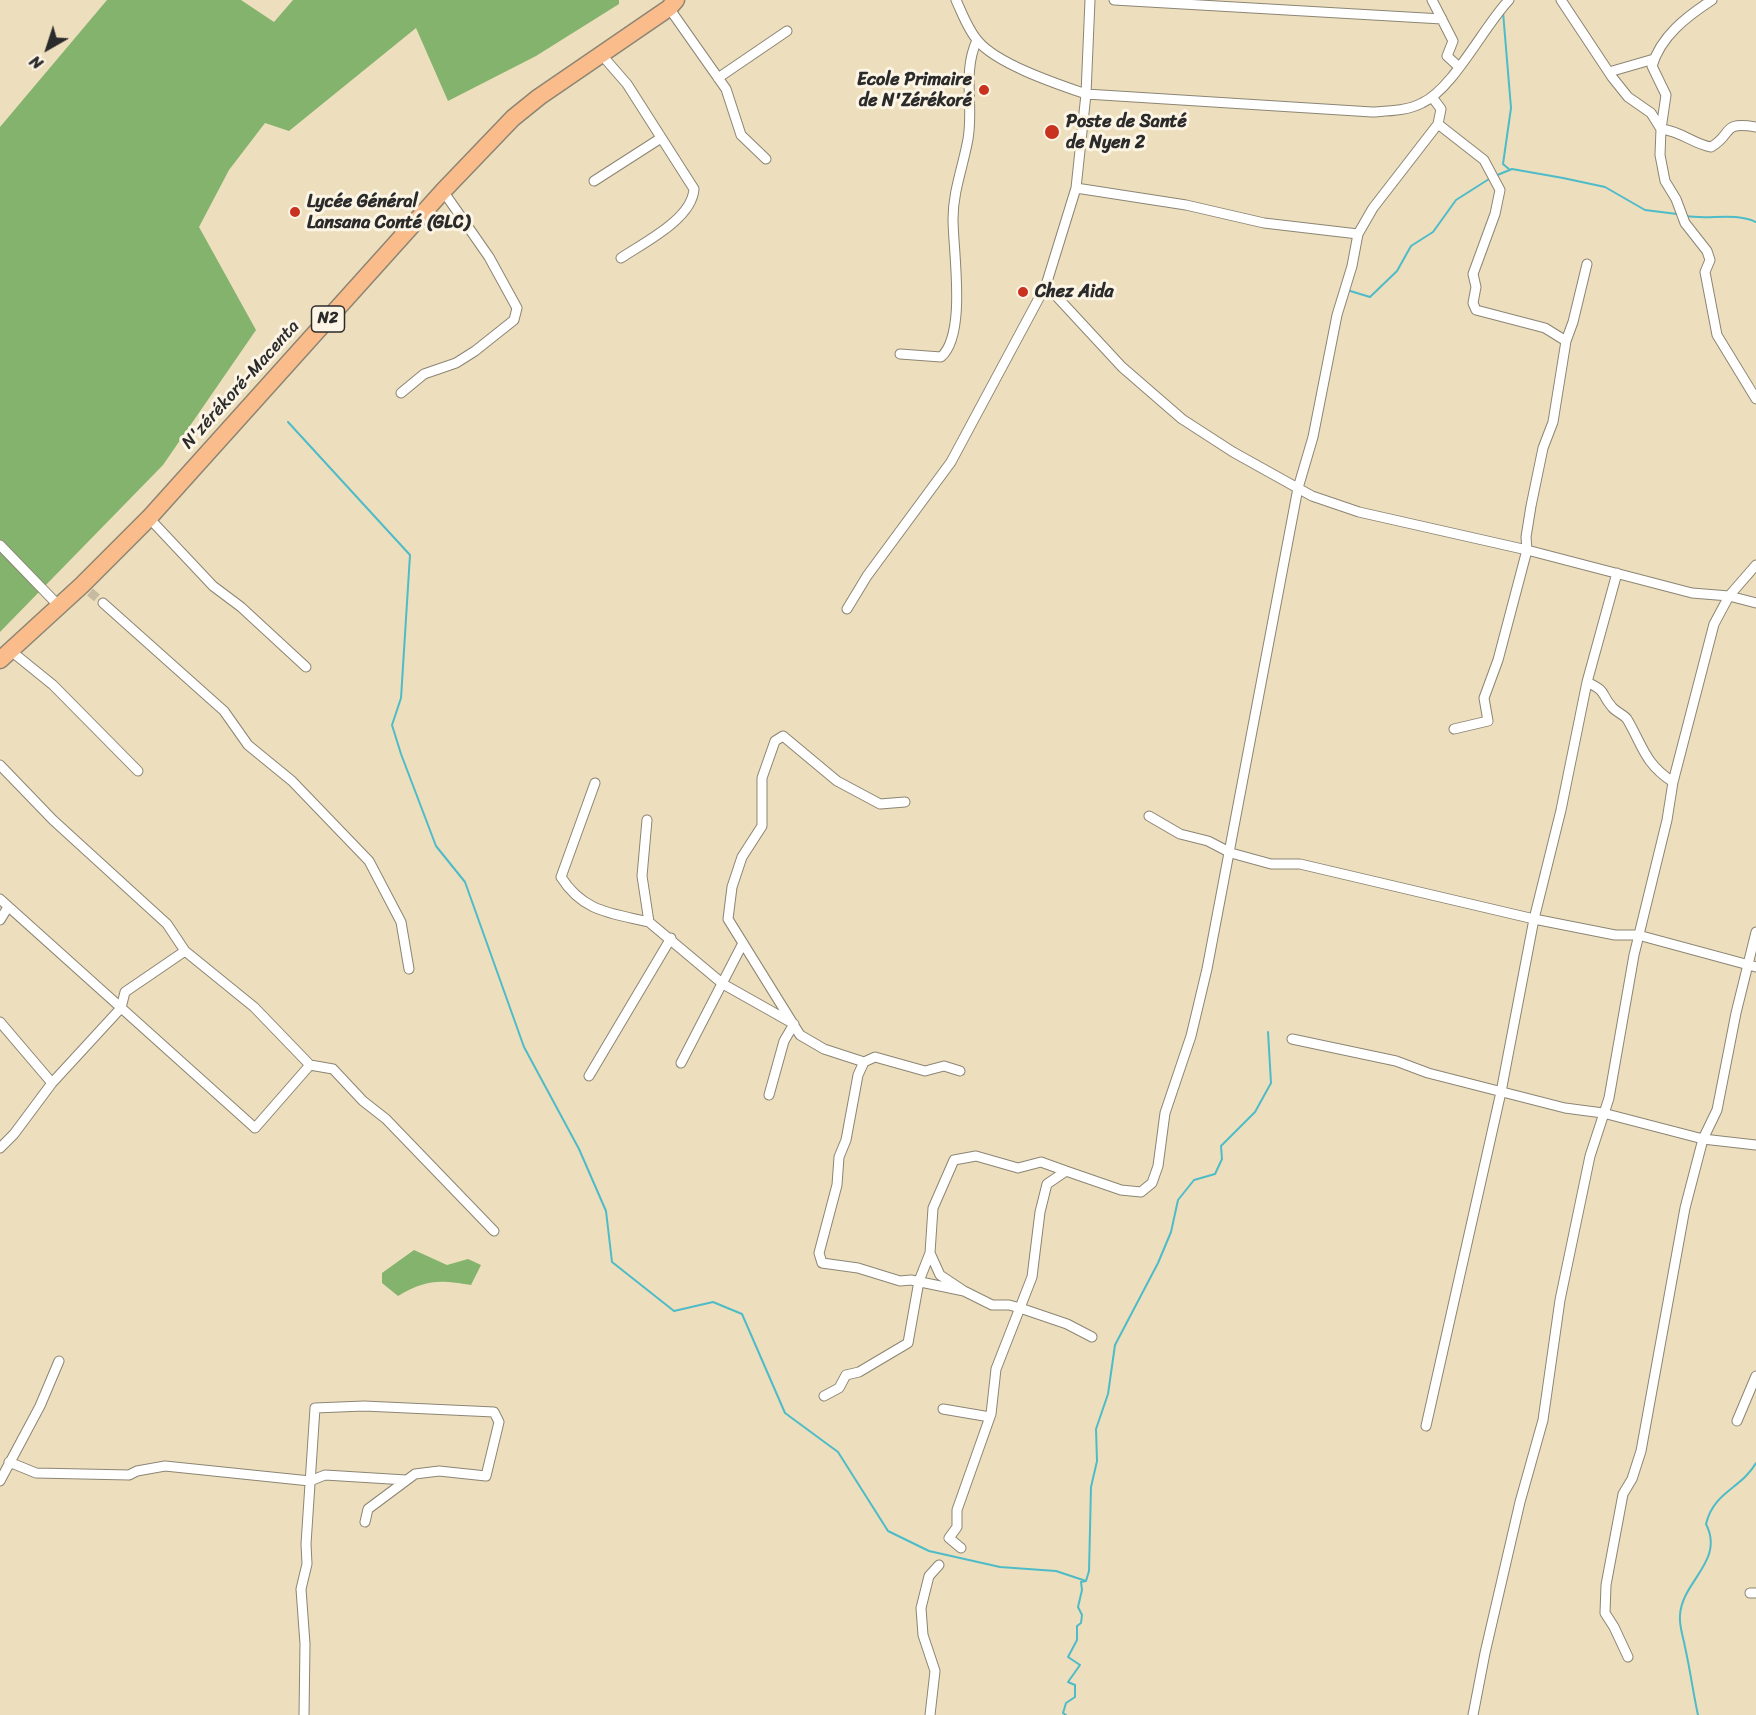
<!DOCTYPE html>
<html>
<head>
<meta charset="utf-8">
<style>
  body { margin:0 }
  #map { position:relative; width:1756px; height:1715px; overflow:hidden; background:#eddfbd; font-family:Sriracha,sans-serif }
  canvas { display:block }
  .north { position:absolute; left:18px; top:18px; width:60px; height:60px; -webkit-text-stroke:4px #fcf5e5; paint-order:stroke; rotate:219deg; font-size:16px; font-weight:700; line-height:24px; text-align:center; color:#2b2b2b }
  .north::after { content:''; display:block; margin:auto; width:21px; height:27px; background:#2b2b2b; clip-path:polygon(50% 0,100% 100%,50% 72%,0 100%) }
</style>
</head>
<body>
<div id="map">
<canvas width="1756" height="1715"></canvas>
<div class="north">N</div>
</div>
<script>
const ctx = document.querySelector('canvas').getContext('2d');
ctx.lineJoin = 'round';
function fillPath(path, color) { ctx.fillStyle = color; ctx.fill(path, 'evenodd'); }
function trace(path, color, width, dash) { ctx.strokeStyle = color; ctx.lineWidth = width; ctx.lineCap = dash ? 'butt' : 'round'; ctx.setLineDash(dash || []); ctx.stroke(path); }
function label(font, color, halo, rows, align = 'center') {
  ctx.font = font + ' Sriracha,sans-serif'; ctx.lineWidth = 6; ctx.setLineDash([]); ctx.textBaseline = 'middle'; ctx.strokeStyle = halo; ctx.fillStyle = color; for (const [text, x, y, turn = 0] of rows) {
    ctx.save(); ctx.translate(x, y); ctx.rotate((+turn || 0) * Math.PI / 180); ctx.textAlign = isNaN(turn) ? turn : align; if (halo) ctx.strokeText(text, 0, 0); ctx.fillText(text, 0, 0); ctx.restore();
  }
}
fillPath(new Path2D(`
  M107,0H241L274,22L293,0H619V4L536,56L448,101L416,28L289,131L265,123L229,170L199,227L256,330L163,465L0,632V127Z
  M414,1250L447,1265L468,1259L481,1265L471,1285C439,1280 427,1279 398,1296L382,1283V1273Z`), '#83b36d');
trace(new Path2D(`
  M1503,12L1511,108L1503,164L1510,170
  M1495,176L1512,169L1563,178L1605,187L1645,210L1677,214
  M1686,216C1710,220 1734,212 1756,222
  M1347,290L1370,297L1397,271L1411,246L1433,232L1456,200L1489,179
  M288,422L410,555L401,698L392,725L401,754L436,846L465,882L524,1047L579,1149L606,1211L612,1262L674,1311L713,1302L742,1314L785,1413L838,1452L888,1531L929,1551L1000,1567L1056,1571L1086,1581
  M1066,1715L1063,1713L1066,1703L1075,1697V1685L1068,1682L1080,1665L1068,1657L1077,1640V1626L1081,1623L1082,1615L1078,1607L1082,1590L1081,1582L1086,1581L1089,1571L1091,1487L1097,1461L1096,1429L1108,1394L1115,1345L1158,1263L1171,1232L1178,1200L1194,1180L1215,1174L1222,1159L1221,1146L1255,1112L1271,1083L1268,1032
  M1698,1715C1693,1692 1690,1669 1685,1647C1683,1636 1679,1626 1680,1615C1682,1581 1725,1561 1706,1524C1714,1491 1741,1489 1756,1463`), '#4ebbc8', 2);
trace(new Path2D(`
  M90,592L103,603`), '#c6bba0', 9, [9, 4.5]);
const street = new Path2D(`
  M956,0C962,13 968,30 978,41C997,64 1057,84 1086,94L1372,112C1388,111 1407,111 1422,103C1453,89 1484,26 1509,0
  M1114,0L1442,19
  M1432,0L1453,41L1447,56L1459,67
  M1561,0L1612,77L1628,97L1651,113L1661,129L1660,155L1665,181L1676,199L1685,223L1707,251L1710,260L1705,272L1717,335L1756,399
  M1712,0C1686,17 1661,36 1652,66L1666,95L1661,129C1681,131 1693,144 1711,147C1734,134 1720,121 1756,127
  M669,8L726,89L741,135L766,159
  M600,53L627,84L694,189C692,219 645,242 621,258
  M1609,72L1654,59
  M718,78L787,31
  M1438,124L1484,160L1500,190L1495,214L1473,274L1476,287L1473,303L1476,310L1545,328L1566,341L1553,422L1543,448L1531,506L1526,537L1527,550L1498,660L1484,698L1488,721L1454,729
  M594,181L661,138
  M1076,188L1186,205L1264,223L1358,234
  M1046,285L1122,367L1182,419L1233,452L1312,496L1359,512L1527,550L1692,593L1729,596L1756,603
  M1566,341L1573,322L1587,264
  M900,354L941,357C967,334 953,251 953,219C953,191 963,167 968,139C974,104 962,73 977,40
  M401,393L424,374L456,363L475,351L514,320L517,308L489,257L443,191
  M149,518L213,586L241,607L306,667
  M0,545L59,606
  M103,603L224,711L248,745L292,781L369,861L401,922L409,969
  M847,609L867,576L951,462L1046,285L1076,188L1086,94L1090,0
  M11,651L53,685L138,771
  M1587,682C1609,693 1599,692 1612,707C1616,712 1623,714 1627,719C1643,746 1644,763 1673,782
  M0,765L53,820L167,924L185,951L254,1007L310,1065L255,1128L0,899
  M595,783L561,877C583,912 611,913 649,922
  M1149,816L1180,834L1208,841L1231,853L1271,864H1300L1534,919L1615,935H1638L1756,967
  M647,820L642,876L649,922L723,984L794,1024L784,1041L769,1095
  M0,920L8,907
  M0,1022L52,1083
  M1292,1039L1396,1061L1428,1073L1565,1108L1603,1113L1703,1139L1756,1145
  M864,1062L824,1049L800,1035L728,919L732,887L742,857L762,826V778L775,741L783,736L837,781L880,804L905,802
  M681,1063L743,943
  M310,1065L333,1069L363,1101L386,1119L494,1231
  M960,1071L944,1066L925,1071L875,1057L864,1062L858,1075L846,1140L839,1157L837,1185L819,1253L822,1263L858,1268L900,1281L911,1280L964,1291
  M589,1076L671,938
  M0,1148L14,1134L52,1083L121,1008L125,992L185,951
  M1066,1171L1041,1162L1018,1168L976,1156L954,1160L933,1208L930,1253L940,1275L964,1291L992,1305H1009L1020,1308L1067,1324L1092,1337
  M824,1396L839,1388L846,1375L859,1372L908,1343L919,1281L930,1253
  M943,1409L990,1417
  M1737,1421L1756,1376
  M1426,1426L1501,1092L1534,919L1561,810L1587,682L1617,573
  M9,1462L36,1473L129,1475L137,1471L165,1466L310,1481L325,1475L406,1480
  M0,1481L40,1406L59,1361
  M961,1548L949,1538L957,1527V1510L991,1414L996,1369L1032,1277L1040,1212L1047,1184L1066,1171L1121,1190L1141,1192L1152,1183L1158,1166L1165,1113L1191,1036L1207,969L1298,488L1313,437L1337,315L1352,266L1358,234L1373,208L1438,124L1441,109L1432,97
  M1750,1593H1756
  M1628,1657L1614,1627L1605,1613L1606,1585L1623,1494L1632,1479L1641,1451L1685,1208L1703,1139L1717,1110L1736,1013L1756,932
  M304,1715L305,1644L301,1589L307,1564L306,1544L315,1408L364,1406L494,1412L499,1422L486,1476L439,1471L415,1474L368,1509L365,1522
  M930,1715L935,1671L923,1635L921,1608L929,1576L939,1565
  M1473,1715L1485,1653L1520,1502L1543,1420L1560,1300L1590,1156L1609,1098L1634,955L1667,820L1673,782L1714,624L1729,596L1756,565`);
const highway = new Path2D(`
  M0,660L82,585L149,518L443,191L513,118L539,97L669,8L676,0`);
trace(street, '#8c8574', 11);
trace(highway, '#8c8574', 19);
trace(street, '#fff', 9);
trace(highway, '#fabc8b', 16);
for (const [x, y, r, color] of [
  [984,90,6,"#c8321e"],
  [1052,132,8,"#c8321e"],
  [295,212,6,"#c8321e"],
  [1023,292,6,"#c8321e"]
]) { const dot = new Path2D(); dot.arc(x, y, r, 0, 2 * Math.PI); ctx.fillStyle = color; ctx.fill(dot); trace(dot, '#fcf5e5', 2); }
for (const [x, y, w] of [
  [328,319,33]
]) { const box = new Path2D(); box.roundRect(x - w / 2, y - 13, w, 26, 4.5); ctx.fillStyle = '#fcf5e5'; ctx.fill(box); trace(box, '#2b2b2b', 1.5); }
label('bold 16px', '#2b2b2b', null, [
  ["N2",328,319]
]);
label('bold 18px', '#2b2b2b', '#fcf5e5', [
  ["Ecole Primaire",972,80,"right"],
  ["de N'Zérékoré",972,101,"right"],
  ["Poste de Santé",1066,122],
  ["de Nyen 2",1066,143],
  ["Lycée Général",307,202],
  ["Lansana Conté (GLC)",307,223],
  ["Chez Aida",1035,292]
], 'left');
label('18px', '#2b2b2b', '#fcf5e5', [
  ["N'zérékoré-Macenta",241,385,-48]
]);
</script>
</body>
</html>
